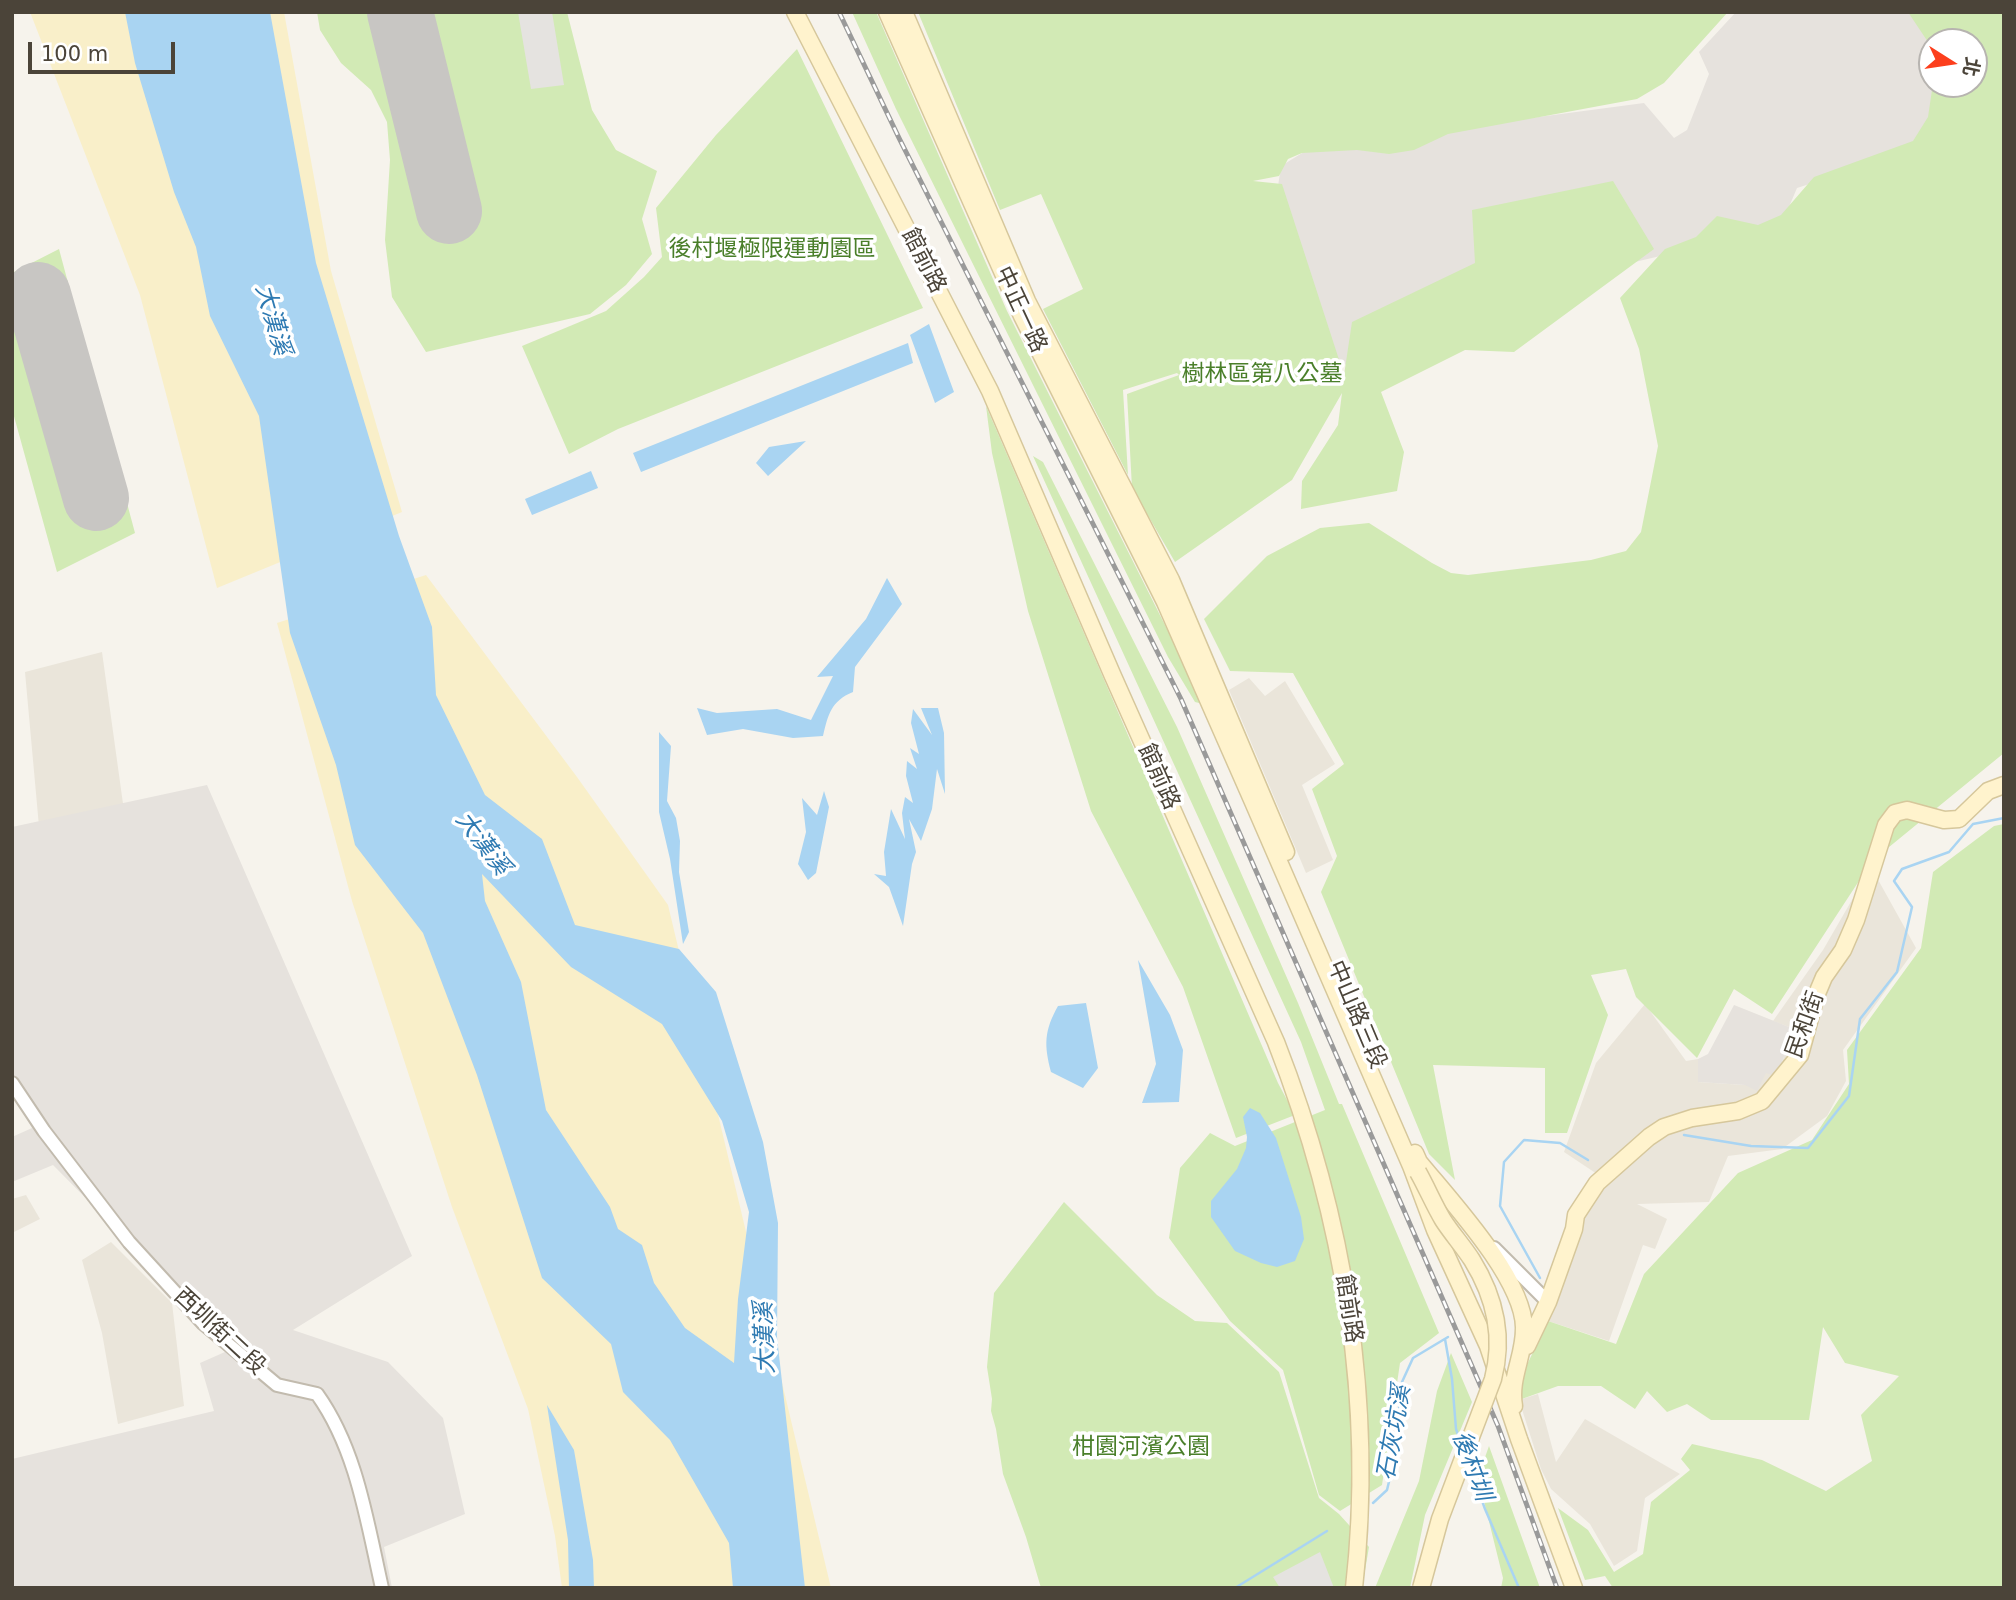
<!DOCTYPE html>
<html>
<head>
<meta charset="utf-8">
<style>
  body { margin:0 }
  #map { position:relative; width:2016px; height:1600px; overflow:hidden; background:#f6f3ec; font-family:"DejaVu Sans","Noto Sans TC",sans-serif }
  canvas { display:block }
  .frame { position:absolute; inset:0; border:14px solid #4b4439; pointer-events:none }
  .north { position:absolute; left:1918px; top:28px; width:70px; height:70px; box-sizing:border-box; background:#fff; border:2px solid #b7b4b0; border-radius:50%; rotate:102deg; font-size:19px; font-weight:700; line-height:28px; text-align:center; color:#4b4439 }
  .north::after { content:''; display:block; margin:auto; width:24px; height:32px; background:#fc3f1d; clip-path:polygon(50% 0,100% 100%,50% 72%,0 100%) }
  .scale { position:absolute; left:28px; top:42px; width:147px; height:32px; box-sizing:border-box; border:4px solid #4b4439; border-top:0; padding-left:9px; font-size:21px; line-height:24px; white-space:nowrap; color:#4b4439; -webkit-text-stroke:5px #fff; paint-order:stroke }
</style>
</head>
<body>
<div id="map">
<canvas width="2016" height="1600"></canvas>
<div class="frame"></div>
<div class="north">北</div>
<div class="scale">100 m</div>
</div>
<script>
const ctx = document.querySelector('canvas').getContext('2d');
ctx.lineJoin = 'round';
function fillPath(path, color) { ctx.fillStyle = color; ctx.fill(path, 'evenodd'); }
function trace(path, color, width, dash) { ctx.strokeStyle = color; ctx.lineWidth = width; ctx.lineCap = dash ? 'butt' : 'round'; ctx.setLineDash(dash || []); ctx.stroke(path); }
function label(font, color, halo, rows, align = 'center') {
  ctx.font = font + ' "DejaVu Sans","Noto Sans TC",sans-serif'; ctx.lineWidth = 7; ctx.setLineDash([]); ctx.textBaseline = 'middle'; ctx.strokeStyle = halo; ctx.fillStyle = color; for (const [text, x, y, turn = 0] of rows) {
    ctx.save(); ctx.translate(x, y); ctx.rotate((+turn || 0) * Math.PI / 180); ctx.textAlign = isNaN(turn) ? turn : align; if (halo) ctx.strokeText(text, 0, 0); ctx.fillText(text, 0, 0); ctx.restore();
  }
}
fillPath(new Path2D(`
  M102,652L142,941L51,959L25,672Z
  M1249,678L1265,696L1285,681L1335,764L1302,785L1333,860L1306,873L1229,690Z
  M1871,867L1916,948L1843,1050L1846,1081L1827,1116L1782,1149L1728,1156L1709,1202L1637,1204L1667,1219L1655,1249L1643,1245L1609,1341L1548,1321L1547,1289L1597,1174L1564,1152L1596,1063L1645,1004L1686,1061L1698,1059V1082L1745,1085L1782,1062L1794,1029L1773,1021L1823,950Z
  M26,1195L40,1219L12,1233V1199Z
  M111,1242L172,1303L184,1406L118,1424L102,1333L82,1260Z
  M1538,1394L1556,1462L1585,1419L1680,1474L1645,1498L1637,1551L1614,1566L1590,1524L1551,1489L1541,1469L1519,1400Z`), '#eae5da');
fillPath(new Path2D(`
  M1736,12H1920L1932,42V84H1945L1927,146L1797,188L1780,228L1481,298L1358,367L1334,362L1277,193L1281,166L1312,147L1644,103L1674,138L1687,130L1709,74L1699,52Z
  M207,785L412,1256L293,1330L388,1362L443,1418L465,1514L384,1547L392,1588H12V1459L214,1411L200,1363L234,1348L53,1165L12,1182V1137L32,1128L12,1094V827Z
  M1734,1005L1794,1029L1782,1062L1772,1075L1766,1073L1757,1091L1745,1085L1698,1082V1059L1708,1054Z`), '#e6e2dd');
fillPath(new Path2D(`
  M317,12H567L592,110L616,150L657,171L642,219L652,254L626,285L590,314L426,352L392,297L385,240L390,160L387,122L371,90L341,63L320,30Z
  M852,12H876L1007,311L1176,647L1200,701L1199,703L1195,702L1168,657L896,109Z
  M918,12H1728L1664,83L1637,99L1448,134L1414,150L1389,154L1357,150L1302,153L1288,159L1279,176L1253,181L1282,184L1344,375L1352,322L1475,263L1472,210L1613,181L1654,249L1514,352L1465,350L1381,392L1404,452L1397,491L1301,509L1302,481L1338,425L1342,393L1292,480L1175,562L1132,488L1127,394L1179,375L1177,373L1123,390L1128,475L1043,309L1083,289L1041,194L1000,210Z
  M1908,12H2004V753L1872,861L1772,1014L1734,989L1697,1058L1636,997L1626,969L1591,975L1608,1015L1567,1133H1545V1068L1433,1065L1455,1180L1429,1154L1321,892L1337,856L1312,789L1344,764L1293,673L1230,671L1204,619L1267,556L1320,528L1369,523L1432,563L1451,573L1468,575L1591,560L1626,551L1641,532L1658,446L1639,349L1620,298L1665,249L1696,237L1717,216L1758,225L1781,215L1814,177L1913,141L1928,117L1932,90L1930,45ZM1932,42H1974V84H1932Z
  M797,49L923,308L618,429L569,454L522,346L606,311L644,277L662,257L656,208L716,135Z
  M59,249L135,533L57,572L12,409V273Z
  M986,406L1278,1083L1295,1115L1236,1138L1183,987L1091,811L1028,611L992,453Z
  M1033,456L1043,462L1177,727L1298,1003L1339,1104H1342L1439,1333L1400,1363L1382,1485L1340,1511L1319,1495L1283,1370L1230,1321L1169,1238L1180,1168L1210,1133L1235,1146L1325,1110L1301,1042Z
  M2004,824V1588H1613L1605,1576L1585,1580L1558,1508L1588,1530L1614,1572L1643,1554L1651,1502L1690,1470L1681,1459L1692,1444L1762,1460L1826,1491L1872,1461L1861,1415L1899,1376L1845,1363L1823,1327L1809,1420H1711L1687,1404L1667,1412L1647,1391L1635,1409L1601,1386H1558L1519,1400L1523,1373L1548,1321L1616,1344L1644,1274L1738,1173L1812,1140L1849,1084L1847,1050L1921,948L1933,872L1994,826Z
  M1064,1202L1157,1295L1195,1321L1227,1323L1279,1372L1319,1498L1339,1514L1369,1547L1362,1588H1041L1026,1537L1003,1474L996,1429L991,1411L992,1399L987,1367L994,1293Z
  M1451,1353L1472,1402L1425,1515L1410,1588H1375L1419,1481L1437,1391Z
  M1489,1446L1540,1588H1501L1503,1578L1478,1477Z`), '#d2eab5');
fillPath(new Path2D(`
  M30,12H284L331,271L402,512L217,588L140,295Z
  M426,575L577,777L668,905L831,1588H562L555,1536L528,1409L452,1207L352,901L277,623Z`), '#f9efc9');
fillPath(new Path2D(`
  M518,12H552L564,85L531,89Z
  M1320,1552L1334,1588H1280L1273,1577Z`), '#e5e3e0');
fillPath(new Path2D(`
  M125,12H270L316,263L399,536L432,627L436,695L485,795L542,839L575,925L679,949L716,992L763,1142L778,1223L777,1337L805,1588H733L729,1543L670,1440L623,1392L611,1344L542,1278L477,1075L423,933L355,845L336,765L290,633L259,416L210,316L196,247L174,192L135,63ZM482,874L571,967L662,1024L722,1121L749,1212L738,1299L734,1363L685,1328L654,1283L642,1245L618,1229L610,1207L546,1110L521,982L485,901Z
  M929,324L954,392L935,403L910,335Z
  M908,343L913,363L641,472L633,453Z
  M806,441L768,476L756,463L769,447Z
  M591,471L598,488L532,515L525,499Z
  M887,578L902,604L855,667L853,692C831,701 828,715 823,736L793,738L743,729L707,735L697,708L717,713L777,709L811,720L833,676L817,677L866,619Z
  M921,708H938L944,733L945,794L937,769L932,809L921,841L909,819L916,852L912,864L903,926L889,887L874,874L886,876L884,852L891,809L905,839L902,813L905,797L913,803L906,776L907,761L917,769L910,748L919,754L911,723L913,709L932,735Z
  M659,732L671,746L667,801L676,818L680,841L679,872L689,932L683,944L670,859L659,812Z
  M824,791L829,807L816,873L808,880L798,864L806,832L802,798L817,815Z
  M1138,960L1170,1015L1183,1050L1179,1102L1142,1103L1156,1064Z
  M1086,1003L1098,1068L1083,1088L1051,1072C1044,1045 1044,1031 1058,1006Z
  M1250,1108L1260,1113L1276,1138L1301,1217L1304,1239L1295,1261L1277,1267L1261,1263L1235,1251L1211,1217V1201L1237,1169L1246,1148L1247,1137L1243,1117Z
  M547,1405L574,1450L593,1560L594,1588H569L568,1540Z`), '#a9d4f2');
trace(new Path2D(`
  M1684,1135L1751,1146L1808,1148L1849,1096L1860,1019L1897,972L1912,907L1894,881L1902,869L1949,852L1973,824L2004,818
  M1540,1278L1500,1206L1504,1162L1524,1140L1560,1143L1588,1160
  M1445,1339L1452,1379L1456,1429L1462,1446
  M1468,1462L1485,1509L1519,1588
  M1373,1503L1387,1490L1393,1465L1402,1382L1413,1358L1448,1337
  M1235,1588L1327,1531`), '#a9d4f2', 2.5);
trace(new Path2D(`
  M400,12L449,211
  M38,295L96,498`), '#c8c6c3', 66);
const street = new Path2D(`
  M12,1083L44,1131L129,1242L203,1323L277,1385L317,1394C357,1450 367,1522 382,1588
  M1494,1248L1548,1302`);
const secondary = new Path2D(`
  M795,12L990,391L1112,674L1276,1042C1344,1216 1375,1402 1354,1588
  M887,12L1022,316L1165,602L1253,802L1411,1166L1435,1230L1488,1346L1519,1439L1574,1588
  M904,12L1027,301L1171,580L1286,852
  M1415,1153L1419,1162C1450,1200 1523,1278 1524,1327C1525,1355 1509,1378 1514,1406
  M1527,1346L1548,1302L1574,1229L1576,1215L1597,1183L1649,1137L1664,1127L1692,1118L1738,1111L1762,1101L1800,1055L1816,996L1824,977L1843,950L1856,920L1886,825L1895,813L1907,810L1944,820L1959,819L1988,791L2004,785`);
trace(street, '#c2bbae', 16);
trace(secondary, '#d6c79b', 19);
trace(street, '#fff', 12);
trace(secondary, '#fff3cd', 16);
const rail = new Path2D(`
  M839,12L899,138L1181,699L1498,1426L1557,1588`);
trace(rail, '#9a9a9a', 5);
trace(rail, '#fff', 2.5, [8]);
const secondaryBridge = new Path2D(`
  M1418,1172C1427,1188 1434,1205 1443,1220C1452,1234 1463,1246 1472,1260C1495,1297 1504,1337 1493,1379L1440,1519L1421,1588`);
trace(secondaryBridge, '#d6c79b', 19, []);
trace(secondaryBridge, '#fff3cd', 16);
label('23px', '#4a7f2a', '#fff', [
  ["後村堰極限運動園區",772,250],
  ["樹林區第八公墓",1262,375],
  ["柑園河濱公園",1141,1448]
]);
label('23px', '#4b4439', '#fff', [
  ["館前路",923,261,63],
  ["中正一路",1020,310,65],
  ["館前路",1158,777,66],
  ["中山路三段",1356,1015,67],
  ["民和街",1806,1025,-70],
  ["館前路",1348,1309,81],
  ["西圳街二段",219,1332,43]
]);
label('italic 24px', '#2e7ab2', '#fff', [
  ["大漢溪",272,320,74],
  ["大漢溪",482,844,53],
  ["大漢溪",766,1338,-92],
  ["石灰坑溪",1395,1433,-80],
  ["後村圳",1471,1466,70]
]);
</script>
</body>
</html>
